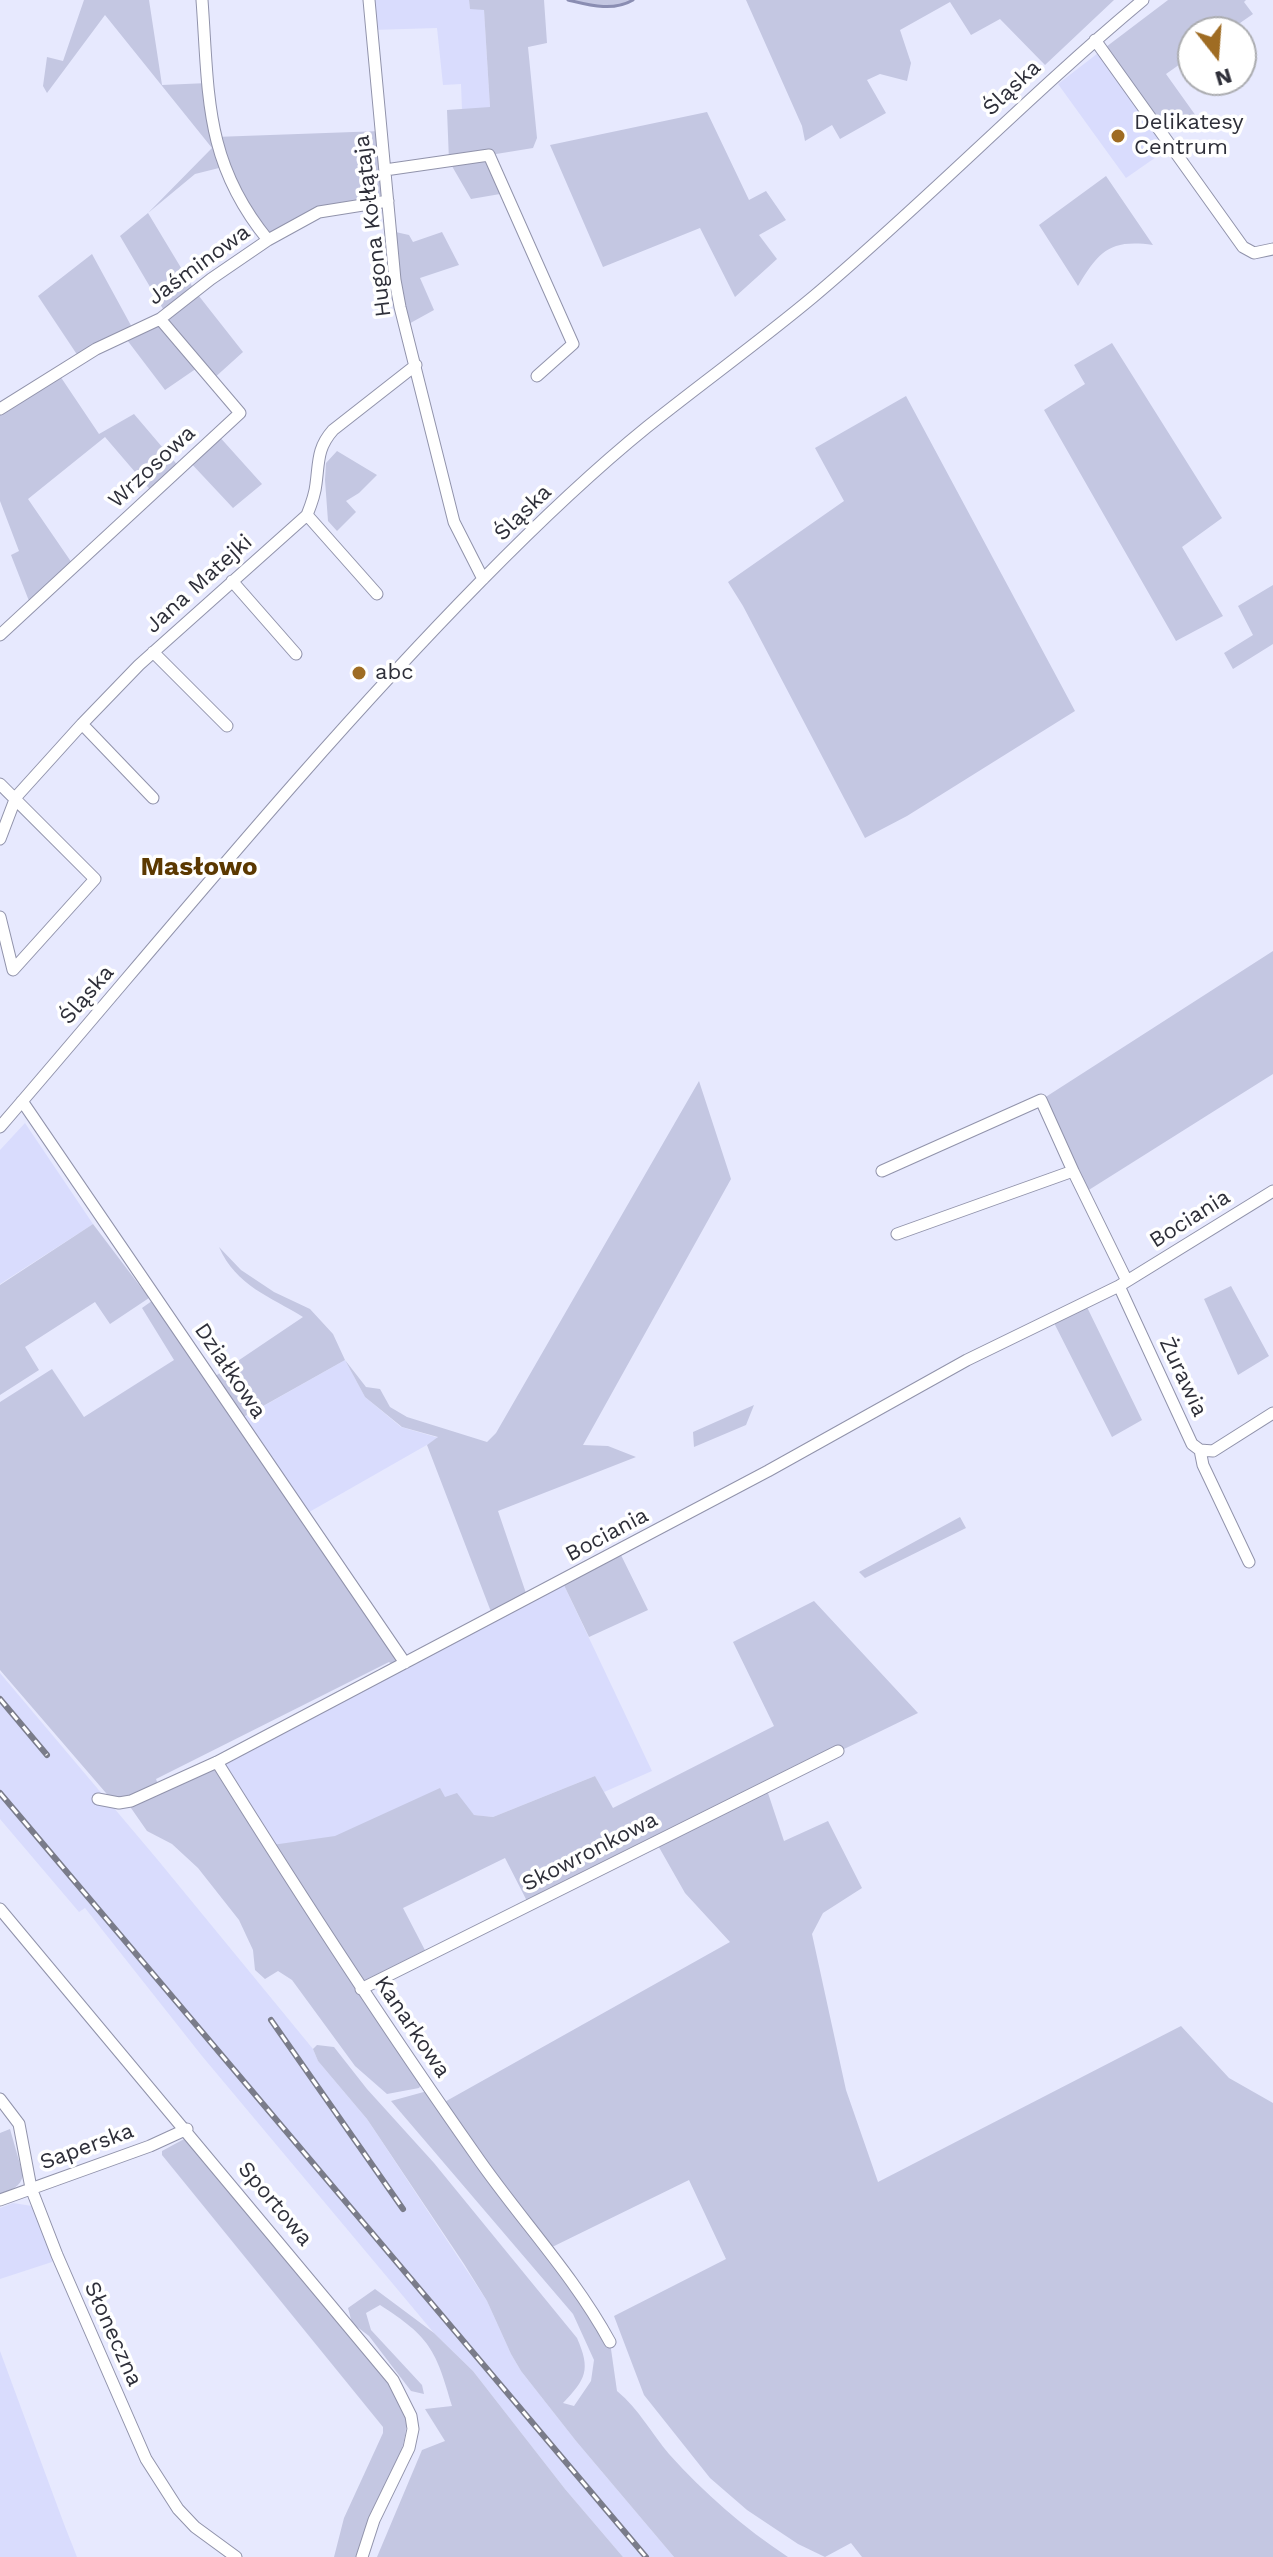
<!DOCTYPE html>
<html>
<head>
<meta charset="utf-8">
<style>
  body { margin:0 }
  #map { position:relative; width:1273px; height:2557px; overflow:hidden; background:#e7e9fe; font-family:"Work Sans",sans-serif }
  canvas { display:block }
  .north { position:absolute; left:1177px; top:16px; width:80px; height:80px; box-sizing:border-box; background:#fff; border:2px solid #abacb0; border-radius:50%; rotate:163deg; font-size:22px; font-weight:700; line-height:32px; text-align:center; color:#2e2f39 }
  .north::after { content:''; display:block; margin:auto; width:28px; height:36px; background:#9f6c23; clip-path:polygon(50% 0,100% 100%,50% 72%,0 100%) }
</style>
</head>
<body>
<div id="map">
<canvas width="1273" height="2557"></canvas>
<div class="north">N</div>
</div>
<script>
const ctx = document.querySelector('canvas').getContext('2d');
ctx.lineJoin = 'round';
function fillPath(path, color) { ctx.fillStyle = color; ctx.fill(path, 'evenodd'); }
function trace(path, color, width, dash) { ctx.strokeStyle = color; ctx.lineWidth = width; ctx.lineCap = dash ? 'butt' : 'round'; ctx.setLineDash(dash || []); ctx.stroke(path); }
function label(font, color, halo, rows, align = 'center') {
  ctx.font = font + ' "Work Sans",sans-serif'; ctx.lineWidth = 7; ctx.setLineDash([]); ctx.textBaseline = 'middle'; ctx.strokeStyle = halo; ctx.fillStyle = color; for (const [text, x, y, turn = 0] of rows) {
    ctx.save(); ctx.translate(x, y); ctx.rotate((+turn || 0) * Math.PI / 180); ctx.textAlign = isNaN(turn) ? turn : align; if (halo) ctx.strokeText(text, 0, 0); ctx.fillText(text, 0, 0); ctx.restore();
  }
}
fillPath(new Path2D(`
  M369,0H469L470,9H484L490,108L462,110L461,84L443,85L437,28L372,30Z
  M1102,50L1172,146L1126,178L1058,84Z
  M25,1123L93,1224L0,1284V1150Z
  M345,1360L365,1397L401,1427L439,1438L304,1515L239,1420Z
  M562,1581L652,1771L604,1792L595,1776L493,1817L474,1815L463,1804L372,1834L273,1851L217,1762Z
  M0,1673L157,1859L313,2049L318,2061L367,2119L487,2301L511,2354L521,2371L576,2441L674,2557H623L565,2489L473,2371L434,2333L202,2056L85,1908L79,1912L0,1819Z
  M13,2203L32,2206L55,2261L0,2279V2208Z
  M0,2351L64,2524L77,2557H0Z`), '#d9dcfd');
fillPath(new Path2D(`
  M84,0H149L162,85L208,83L215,137L381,131L388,201L319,212L268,240L223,167L195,174L148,213L195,291L243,352L212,380L200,366L165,390L124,336L80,359L38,296L92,254L134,331L166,314L120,236L148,213L212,148L105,15L47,93L43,86L47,57L63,61Z
  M469,0H544L547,43L528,47L537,138L533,148L490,155L506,193L471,199L449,161L447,110L490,107L484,10L470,9Z
  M568,0H633C613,12 589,5 568,0Z
  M746,0H1114L1045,65L1000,19L971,35L950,2L900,30L911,63L907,81L880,74L867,80L886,113L840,139L832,125L805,141L802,126Z
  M1168,0H1246L1244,2L1253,14L1227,32H1193V55L1166,74L1196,116L1158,125L1102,50Z
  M707,112L749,200L766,191L786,220L759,235L777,259L735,297L700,228L603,267L550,145Z
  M1106,176L1153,245C1110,239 1099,251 1078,286L1039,225Z
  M391,231L409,235L413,242L442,232L459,265L420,278L434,310L405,326Z
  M1112,343L1222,518L1182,547L1223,616L1176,641L1044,410L1085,384L1074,365Z
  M58,373L99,434L134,414L180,468L153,493L105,437L28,499L74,566L31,606L11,555L19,551L0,501V409Z
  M906,396L1075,711L907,816L865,838L743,606L728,582L844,501L815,448Z
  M217,434L262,484L233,508L188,460Z
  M337,451L377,475L359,493L346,501L356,512L337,531L328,521L325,480L326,463Z
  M1273,585V644L1233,669L1224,653L1253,635L1238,606Z
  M1273,951V1074L1084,1193L1041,1100Z
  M699,1081L731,1179L583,1445L608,1446L636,1457L498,1511L528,1599L493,1617L427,1445L438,1437L402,1427L365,1397L345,1360L240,1419L405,1663L397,1668L389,1662L156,1779L159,1787L217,1762L265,1846L335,1836L440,1788L445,1797L457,1793L474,1815L493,1817L595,1776L613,1808L774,1726L733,1642L814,1601L918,1713L766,1787L784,1841L828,1821L862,1888L823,1913L812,1934L846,2090L878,2182L1181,2026L1229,2078L1273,2103V2557H862L851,2543L825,2557L798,2544L747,2510L710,2478L644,2395L614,2316L726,2259L689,2180L546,2250L610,2342L617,2391C639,2409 651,2433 669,2454C704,2493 744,2528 788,2557H674L576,2441L521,2371L511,2354L487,2301L464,2264L367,2119L318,2061L313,2049L317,2045L334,2047L367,2089L434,2163L577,2338C591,2370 586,2379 563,2403L574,2406L591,2381L594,2360L573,2314L391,2101L431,2090L441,2104L730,1942L685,1893L656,1842L529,1905L505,1858L403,1908L428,1956L361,1990L424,2080L419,2088L387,2094L355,2066L292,1980L278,1971L265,1979L255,1970L253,1950L239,1920L198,1868L172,1844L147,1831L131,1808V1801L112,1800L0,1670V1402L52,1369L84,1417L174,1360L142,1308L156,1298L211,1379L303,1317C271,1297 236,1286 219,1247L241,1270L274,1292L310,1309L333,1334L345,1360L366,1387L380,1389L390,1407L407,1417L487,1442L496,1433Z
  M93,1224L149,1298L110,1324L95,1302L25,1347L39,1370L0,1395V1285Z
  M1231,1286L1269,1356L1238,1375L1204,1299Z
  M1085,1303L1142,1420L1112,1437L1052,1319Z
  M754,1405L746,1425L694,1447L693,1432Z
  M960,1517L966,1528L865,1578L859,1572Z
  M619,1551L648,1610L589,1637L562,1581Z
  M10,2129L23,2175C21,2187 11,2190 0,2194V2133Z
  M186,2138L393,2389C398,2400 405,2411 406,2423C408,2452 370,2527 357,2557H334L344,2518L383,2433V2427L162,2155V2151Z
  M375,2289L434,2333L473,2371L565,2489L623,2557H377L422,2450L445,2441L425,2409L452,2406C436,2350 430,2337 380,2305L366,2313L371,2330L422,2385L424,2394L411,2391L369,2336L352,2323L348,2308Z`), '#c4c7e2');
trace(new Path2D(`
  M568,0C589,5 613,12 633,0`), '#8a8db2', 3);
const minor = new Path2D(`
  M202,0C209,95 204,162 268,240
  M369,0L395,280L400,307L454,522L483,579
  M1095,40L1243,247L1254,253L1273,249
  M385,170L489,155L573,344L537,376
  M0,409L96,349L160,319L211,279L268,240L319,212L388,201
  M307,515L377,594
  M232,581L296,654
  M0,635L240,413L160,319
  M153,652L227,726
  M82,724L153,798
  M0,784L95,879L13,970L0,917
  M0,839L16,797L82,724L139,665L307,515C311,505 315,495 316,484C319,462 317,448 333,430L416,365
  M22,1101L405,1663
  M0,1127C159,943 311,754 481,581C534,527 589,474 647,427C702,383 759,342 813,297C926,202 1029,95 1143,0
  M882,1171L1041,1100L1073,1171
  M897,1234L1073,1171L1127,1281
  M1119,1286L1192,1444L1200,1450L1213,1451L1273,1413
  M1200,1450L1203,1465L1249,1562
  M217,1762C300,1895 385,2026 475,2154C519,2218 573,2274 610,2342
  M98,1799L119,1803L131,1801L217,1762L768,1471L967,1360L1119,1286L1273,1191
  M0,1909L393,2380L411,2416L413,2429L409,2448L374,2520L362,2557
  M361,1989L838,1751
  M0,2099L19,2124L31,2188L57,2255L146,2459L178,2509L195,2527L236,2557
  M0,2200L150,2146L187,2129`);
trace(minor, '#9193ab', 13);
trace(minor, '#fff', 11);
const rail = new Path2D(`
  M0,1699L47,1755
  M0,1793L646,2557
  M271,2020L403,2209`);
trace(rail, '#7a7c8a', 6);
trace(rail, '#fff', 3, [9]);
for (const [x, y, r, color] of [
  [1118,136,8,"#9f6c23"],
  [359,673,8,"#9f6c23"]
]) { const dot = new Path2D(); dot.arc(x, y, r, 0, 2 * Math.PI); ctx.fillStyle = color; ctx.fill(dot); trace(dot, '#fff', 3); }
label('22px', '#2e2f39', '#fff', [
  ["Śląska",1012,88,-43],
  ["Hugona Kołłątaja",373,226,-97],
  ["Jaśminowa",199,265,-36],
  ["Wrzosowa",152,467,-43],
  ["Śląska",523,513,-44],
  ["Jana Matejki",199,584,-42],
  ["Śląska",87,995,-49],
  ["Bociania",1190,1219,-32],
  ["Działkowa",230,1371,56],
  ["Żurawia",1183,1377,65],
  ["Bociania",607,1535,-28],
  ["Skowronkowa",590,1852,-27],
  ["Kanarkowa",412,2027,56],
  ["Saperska",87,2147,-20],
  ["Sportowa",275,2204,50],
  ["Słoneczna",113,2334,66]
]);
label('22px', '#2e2f39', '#fff', [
  ["Delikatesy",1134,123],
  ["Centrum",1134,148],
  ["abc",375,673]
], 'left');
label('bold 26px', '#5b3800', '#fff', [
  ["Masłowo",199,867]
]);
</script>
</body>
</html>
